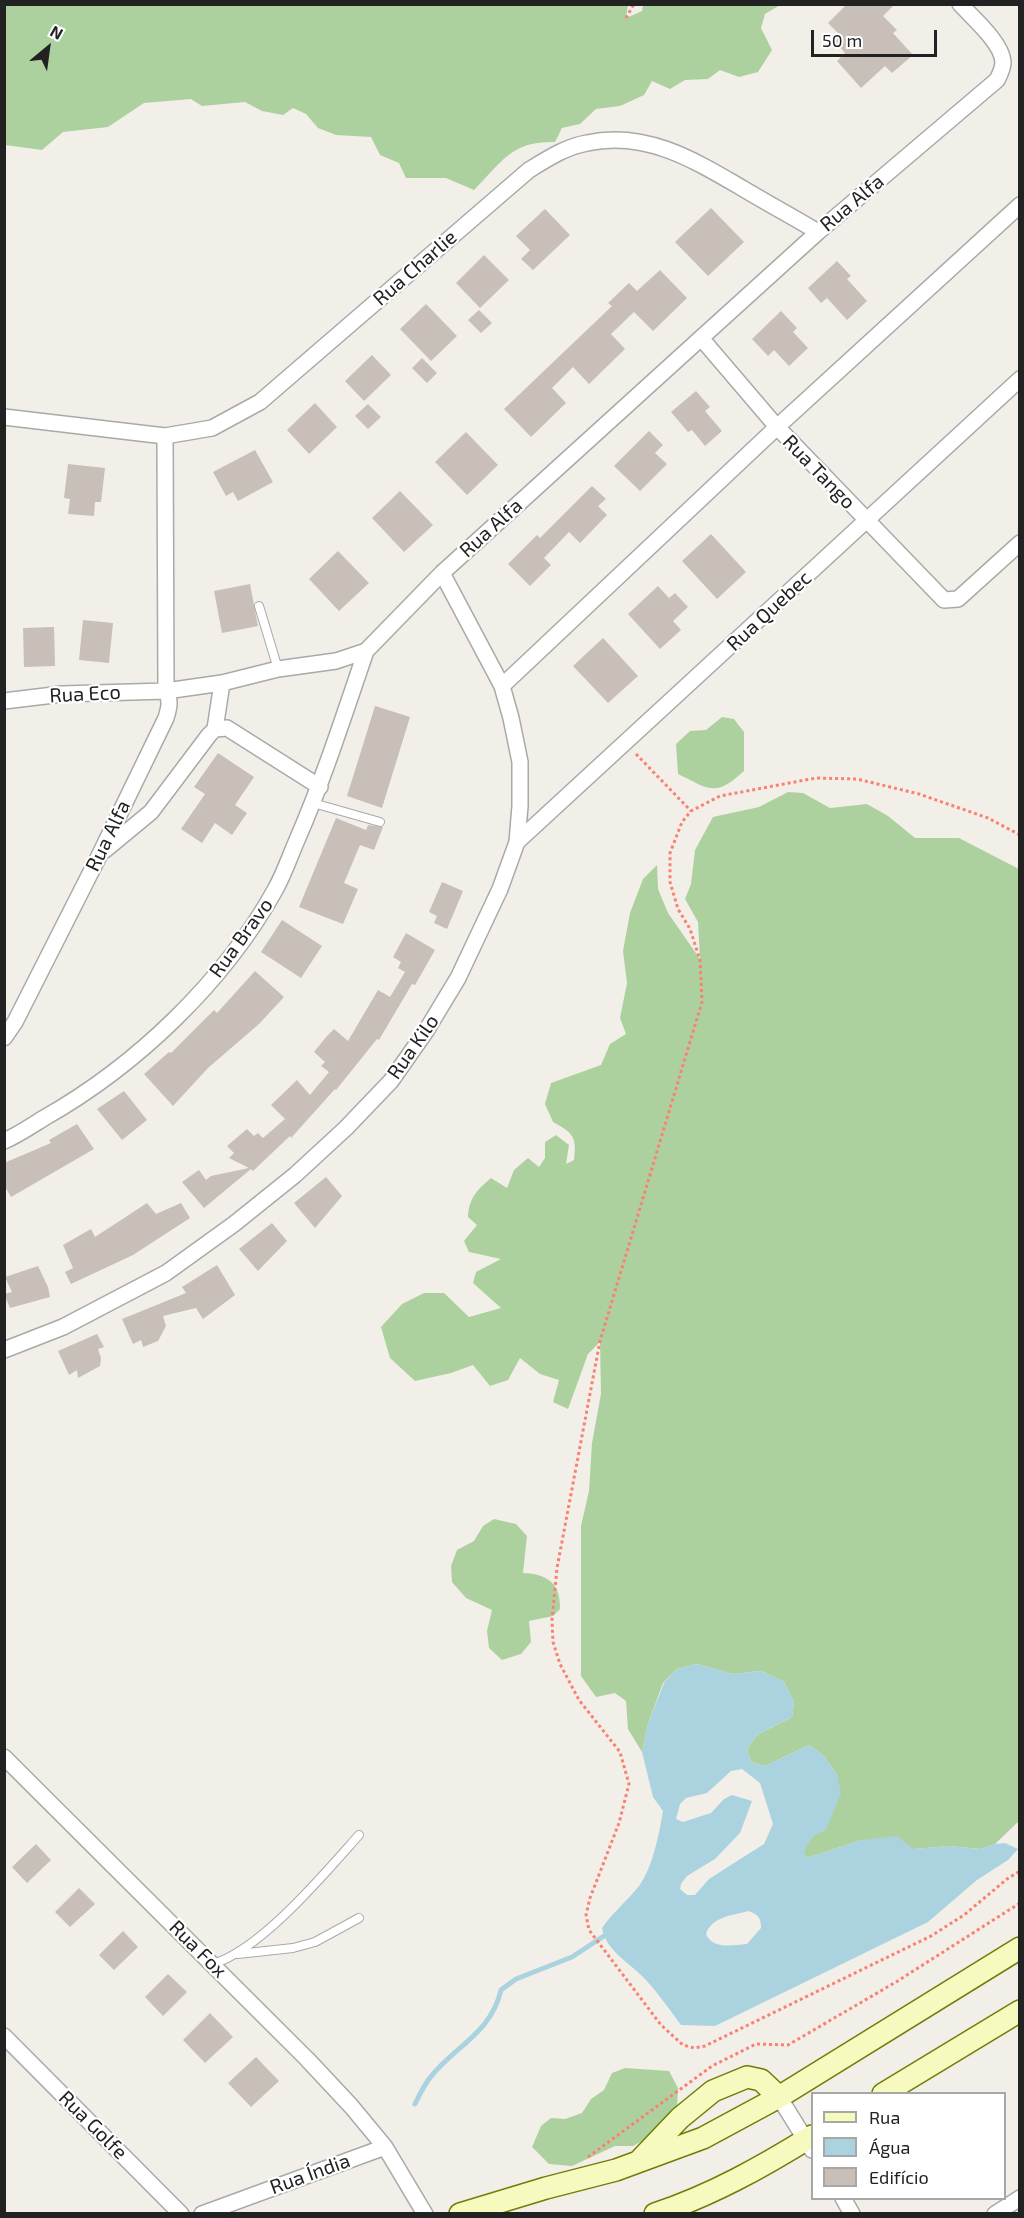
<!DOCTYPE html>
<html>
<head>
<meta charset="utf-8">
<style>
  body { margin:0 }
  #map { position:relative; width:1024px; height:2218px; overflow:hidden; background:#f2efe9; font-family:"Exo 2",sans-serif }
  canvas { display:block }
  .frame { position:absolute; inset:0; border:6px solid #222; pointer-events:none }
  .legend { position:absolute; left:811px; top:2092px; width:195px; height:108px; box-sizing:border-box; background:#fff; border:2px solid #a7a7a7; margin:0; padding:8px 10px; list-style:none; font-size:18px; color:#222 }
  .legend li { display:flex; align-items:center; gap:12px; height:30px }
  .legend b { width:30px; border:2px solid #a7a7a7 }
  .north { position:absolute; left:18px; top:18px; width:60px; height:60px; -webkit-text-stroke:4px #fff; paint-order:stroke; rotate:29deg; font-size:16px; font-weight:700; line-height:24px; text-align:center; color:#222 }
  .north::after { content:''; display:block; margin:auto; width:21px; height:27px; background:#222; clip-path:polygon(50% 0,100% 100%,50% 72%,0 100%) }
  .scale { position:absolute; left:811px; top:30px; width:126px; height:27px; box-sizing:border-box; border:3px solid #222; border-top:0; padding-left:8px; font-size:18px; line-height:21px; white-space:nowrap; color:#222; -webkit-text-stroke:4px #fff; paint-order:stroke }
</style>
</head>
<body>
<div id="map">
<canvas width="1024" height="2218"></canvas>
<div class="frame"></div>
<ul class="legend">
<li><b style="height:8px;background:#f7fabf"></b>Rua</li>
<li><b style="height:16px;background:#aad3df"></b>Água</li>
<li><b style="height:16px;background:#c7bfb8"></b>Edifício</li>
</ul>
<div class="north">N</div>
<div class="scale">50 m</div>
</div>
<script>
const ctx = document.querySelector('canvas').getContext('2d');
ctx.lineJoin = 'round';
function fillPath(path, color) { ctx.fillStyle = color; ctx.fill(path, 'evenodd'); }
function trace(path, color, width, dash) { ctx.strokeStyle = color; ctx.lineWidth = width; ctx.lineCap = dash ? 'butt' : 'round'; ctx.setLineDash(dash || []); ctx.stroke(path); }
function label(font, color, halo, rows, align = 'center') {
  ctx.font = font + ' "Exo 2",sans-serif'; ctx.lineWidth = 4.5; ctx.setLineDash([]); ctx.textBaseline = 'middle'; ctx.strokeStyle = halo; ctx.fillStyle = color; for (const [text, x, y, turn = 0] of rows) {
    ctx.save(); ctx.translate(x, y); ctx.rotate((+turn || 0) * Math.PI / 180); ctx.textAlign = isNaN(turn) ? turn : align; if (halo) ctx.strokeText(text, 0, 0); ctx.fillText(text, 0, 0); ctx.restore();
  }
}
fillPath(new Path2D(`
  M5,4L628,5L626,18L642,11L643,5H780L765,14L761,28L772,50L758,72L739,77L720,70L708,79L685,80L670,89L652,81L644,95L620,106L596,109L580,124L562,128L555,142C511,141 503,161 474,190L446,178H406L399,163L380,155L371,137L336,135L318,128L306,114L293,108L283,115L262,111L245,102L202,106L191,99L144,103L108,127L63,132L42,150L5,145Z
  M722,717L734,719L744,732V771C715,798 709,789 678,774L676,744L690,731L706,730Z
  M788,792L803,793L830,808L867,804L888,816L915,838H959L1017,868L1020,871L1019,1821L995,1844L981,1849L950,1846L913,1849L862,1840L807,1858L803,1851L813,1836L837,1775L824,1756L809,1745L765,1766L751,1762L747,1749L757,1735L792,1717L794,1702L784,1682L761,1671L733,1674L697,1664L677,1669L663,1683L648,1724L642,1752L628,1729L626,1701L615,1693L596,1697L581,1676V1526L589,1491L592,1443L601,1394L600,1342L588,1354L568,1409L553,1402L559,1380L540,1374L520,1358L508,1380L490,1386L473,1365L451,1373L415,1381L390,1358L381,1327L402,1304L424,1293H444L469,1317L501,1308L473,1283L476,1272L501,1259L469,1252L464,1241L477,1225L468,1217C469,1198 477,1190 491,1178L507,1188L514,1170L528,1158L539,1167L545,1158V1142L556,1135L569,1145L566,1164L574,1160C577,1137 573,1133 553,1122L545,1104L551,1083L601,1065L610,1044L626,1034L620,1018L627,983L623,951L630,913L643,879L657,865L658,889L668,913L700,959L698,922L685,899L691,884L695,850L713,817L759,807Z
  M494,1519L516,1524L527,1536L523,1573C548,1574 561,1584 560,1609L553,1616L529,1621L531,1642L521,1654L502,1660L489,1648L487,1631L492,1610L466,1598L452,1582L451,1566L457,1550L474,1541L483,1526Z
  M625,2068L669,2071L678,2088L677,2109L651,2136L633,2146H615L572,2166L549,2164L532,2147L541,2126L551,2118L565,2119L582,2113L591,2099L604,2090L612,2073Z`), '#add19e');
fillPath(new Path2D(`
  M697,1664L733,1674L761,1671L784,1682L794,1702L792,1717L757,1735L747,1749L751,1762L765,1766L809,1745L824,1756L837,1775L841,1793L826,1830L813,1836L804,1851L807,1858L862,1840L897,1836L913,1849L950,1846L981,1849L995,1844L1005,1843L1018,1849L1008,1860L977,1880L928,1922L715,2026L681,2025C669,2009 658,1993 645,1979C630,1963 606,1951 602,1928C613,1912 627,1901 639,1886C653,1867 659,1834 663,1811L653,1797L642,1752L648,1724L664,1683L677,1669ZM742,1769L760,1783L773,1824L764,1844L709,1879L695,1895H687L680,1889L681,1884L687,1876L715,1859L740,1833L752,1801L732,1795L724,1799L711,1813L683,1822L676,1819L680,1804L686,1798L707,1793L731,1771ZM749,1911C758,1915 761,1917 761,1928L747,1944C732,1945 713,1950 706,1934C711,1917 733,1915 749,1911Z`), '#aad3df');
trace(new Path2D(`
  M415,2104C419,2096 423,2087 429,2079C453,2047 491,2034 501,1990L516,1979L572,1957L604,1936`), '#aad3df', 5);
fillPath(new Path2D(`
  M847,4H895L883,16L897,30L893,33L913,55L892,73L885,66L861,88L837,61L845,53L832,38L838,33L828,23Z
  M711,208L744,242L708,276L675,242Z
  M545,209L570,235L533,270L521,259L530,250L516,236Z
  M484,255L509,280L480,308L456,283Z
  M837,261L851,276L847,279L867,301L847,320L827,298L821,303L808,288Z
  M660,270L687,298L653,331L634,312L611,334L625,349L589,384L573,367L552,388L566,403L531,437L504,409L612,306L608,303L629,283L637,291Z
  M426,304L457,336L431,361L400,329Z
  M479,310L492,323L481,333L468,320Z
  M781,311L797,328L793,332L808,348L789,366L774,350L768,356L752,339Z
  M372,355L391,375L364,401L345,381Z
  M422,358L437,373L427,383L412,368Z
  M696,391L710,407L705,411L722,431L705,446L692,430L688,432L671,412Z
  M315,403L337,427L309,454L287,430Z
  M368,404L381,417L368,429L355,416Z
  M649,431L663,445L655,453L667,464L640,491L614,466Z
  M466,432L498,465L467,495L435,462Z
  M255,450L273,482L238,501L233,492L226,496L213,472Z
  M68,464L105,468L101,502H95L94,516L68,514L70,499L64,498Z
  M592,486L606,499L598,506L607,515L580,543L569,532L544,558L551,565L530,586L508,564L537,535L540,538Z
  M400,491L433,525L404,552L372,518Z
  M711,534L746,572L717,599L682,561Z
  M338,551L369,583L339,611L309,579Z
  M250,584L258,626L222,633L214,591Z
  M658,586L669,598L675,593L688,607L673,621L681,630L660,649L628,614Z
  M83,620L113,623L109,663L79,660Z
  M54,627L55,666L24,667L23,628Z
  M603,638L638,676L608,703L573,666Z
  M375,706L410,717L382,808L347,796Z
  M218,753L254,777L235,805L247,813L232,835L215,823L202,843L181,829L205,794L194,787Z
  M336,818L366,830L368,825L383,827L374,850L360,845L344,883L358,889L343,924L299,907Z
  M442,882L463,891L447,929L434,923L437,916L429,912Z
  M282,920L322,946L301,978L261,952Z
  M406,933L435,950L415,985L412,984L379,1040L377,1039L336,1090L335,1089L291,1138L290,1136L253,1171L251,1169L204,1208L182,1182L199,1170L206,1180L211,1176L249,1168L229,1158L234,1153L227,1146L247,1129L254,1136L258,1133L263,1138L285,1119L271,1105L297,1080L310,1095L329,1072L321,1066L325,1062L314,1052L327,1036L334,1029L348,1041L378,990L390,997L405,972L398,968L401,962L393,957Z
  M255,971L284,997L259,1024L208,1068L173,1106L144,1074L169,1052L171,1053L214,1010L217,1013Z
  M124,1091L147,1120L122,1140L97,1109Z
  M77,1124L94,1149L11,1197L4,1185V1163L51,1143L49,1140Z
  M326,1177L342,1196L315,1228L294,1203Z
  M147,1203L156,1214L181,1203L190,1218L133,1255L71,1284L65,1272L73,1268L63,1245L91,1229L95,1237Z
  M272,1223L287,1241L258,1271L239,1249Z
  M217,1265L235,1295L203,1319L196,1308L163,1316L166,1326L158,1341L143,1347L141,1340L133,1344L122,1319L186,1293L182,1287Z
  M38,1266L48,1287L50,1297L10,1308L4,1294L12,1292L5,1277Z
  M97,1334L104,1347L98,1349L101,1358L100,1366L78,1378L77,1370L69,1375L58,1351Z
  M36,1844L51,1860L27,1883L12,1867Z
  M79,1888L95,1904L70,1927L55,1912Z
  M123,1931L138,1947L114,1970L99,1955Z
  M168,1974L187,1992L163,2016L145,1997Z
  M210,2013L233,2037L205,2063L183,2040Z
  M256,2057L279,2081L251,2107L228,2083Z`), '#c7bfb8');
const lane = new Path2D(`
  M259,606L278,669
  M313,803L380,822
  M238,1954L293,1948L315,1942L359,1918
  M212,1964C260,1951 325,1873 359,1835`);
const street = new Path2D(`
  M701,338L777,427L944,600L958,599L1020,543
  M4,417L165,436L212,428L260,402L529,170C547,159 565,147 587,143C645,130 694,160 742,188C767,203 793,217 818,232
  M502,686L777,427L1020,205
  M4,701L62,694L166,691L222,683L278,669L336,661L366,651L442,573L701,338L818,232L997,80C1000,74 1003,69 1003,62C1002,43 973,18 960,4
  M215,729L222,683
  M517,842L1020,379
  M105,850L151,812L209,735L215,729L227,728L320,787
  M4,1038L15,1022L100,854L166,718C169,708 171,701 166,691L165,436
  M4,1141C18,1135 31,1126 44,1118C136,1066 224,982 275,890C284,874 290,856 297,840C324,778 344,715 366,651
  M4,1350L63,1327L166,1273L234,1224L295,1175L346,1128L391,1081L426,1031L458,978L500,889L517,842L520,806V762L511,718L502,686L442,573
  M4,1757L307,2059L351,2106L385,2147L425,2214
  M4,2036L181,2214
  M779,2097L812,2150
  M843,2198L852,2214
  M202,2214L385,2147
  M995,2214L1020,2198`);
const secondary = new Path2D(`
  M883,2094L1020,2011
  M640,2160L680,2118L713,2091L747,2077L761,2080L779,2097
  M460,2214L546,2188L616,2170L703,2138L779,2097L1020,1948
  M655,2214C712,2195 762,2167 812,2136`);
trace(lane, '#a9a9a9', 10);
trace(street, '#a9a9a9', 18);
trace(secondary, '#707d05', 24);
trace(new Path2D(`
  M626,18L634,4
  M636,754L691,811
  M1020,835L988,818L919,794L857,779L816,778L720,796L691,811L682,822L670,853V882L678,909L690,929L700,960L702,1002L600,1341L557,1568L552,1620L553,1642L560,1664L579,1700L620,1752L629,1784L619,1823L590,1898L586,1915L589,1930L661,2025L683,2045L694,2048L705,2046L931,1936L964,1915L1007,1879L1020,1871
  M588,2157L712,2066L756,2044L788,2045L896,1982L1020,1903`), '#fa8072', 3, [3, 3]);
trace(lane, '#fff', 8);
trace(street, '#fff', 15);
trace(secondary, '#f7fabf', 21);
label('20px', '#222', '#fff', [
  ["Rua Alfa",852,203,-40],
  ["Rua Charlie",415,268,-41],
  ["Rua Tango",819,472,46],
  ["Rua Alfa",491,528,-42],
  ["Rua Quebec",769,611,-43],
  ["Rua Eco",85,694,-3],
  ["Rua Alfa",108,836,-64],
  ["Rua Bravo",241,938,-54],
  ["Rua Kilo",413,1047,-55],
  ["Rua Fox",198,1949,45],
  ["Rua Golfe",93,2125,45],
  ["Rua Índia",310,2174,-20]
]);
</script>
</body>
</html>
